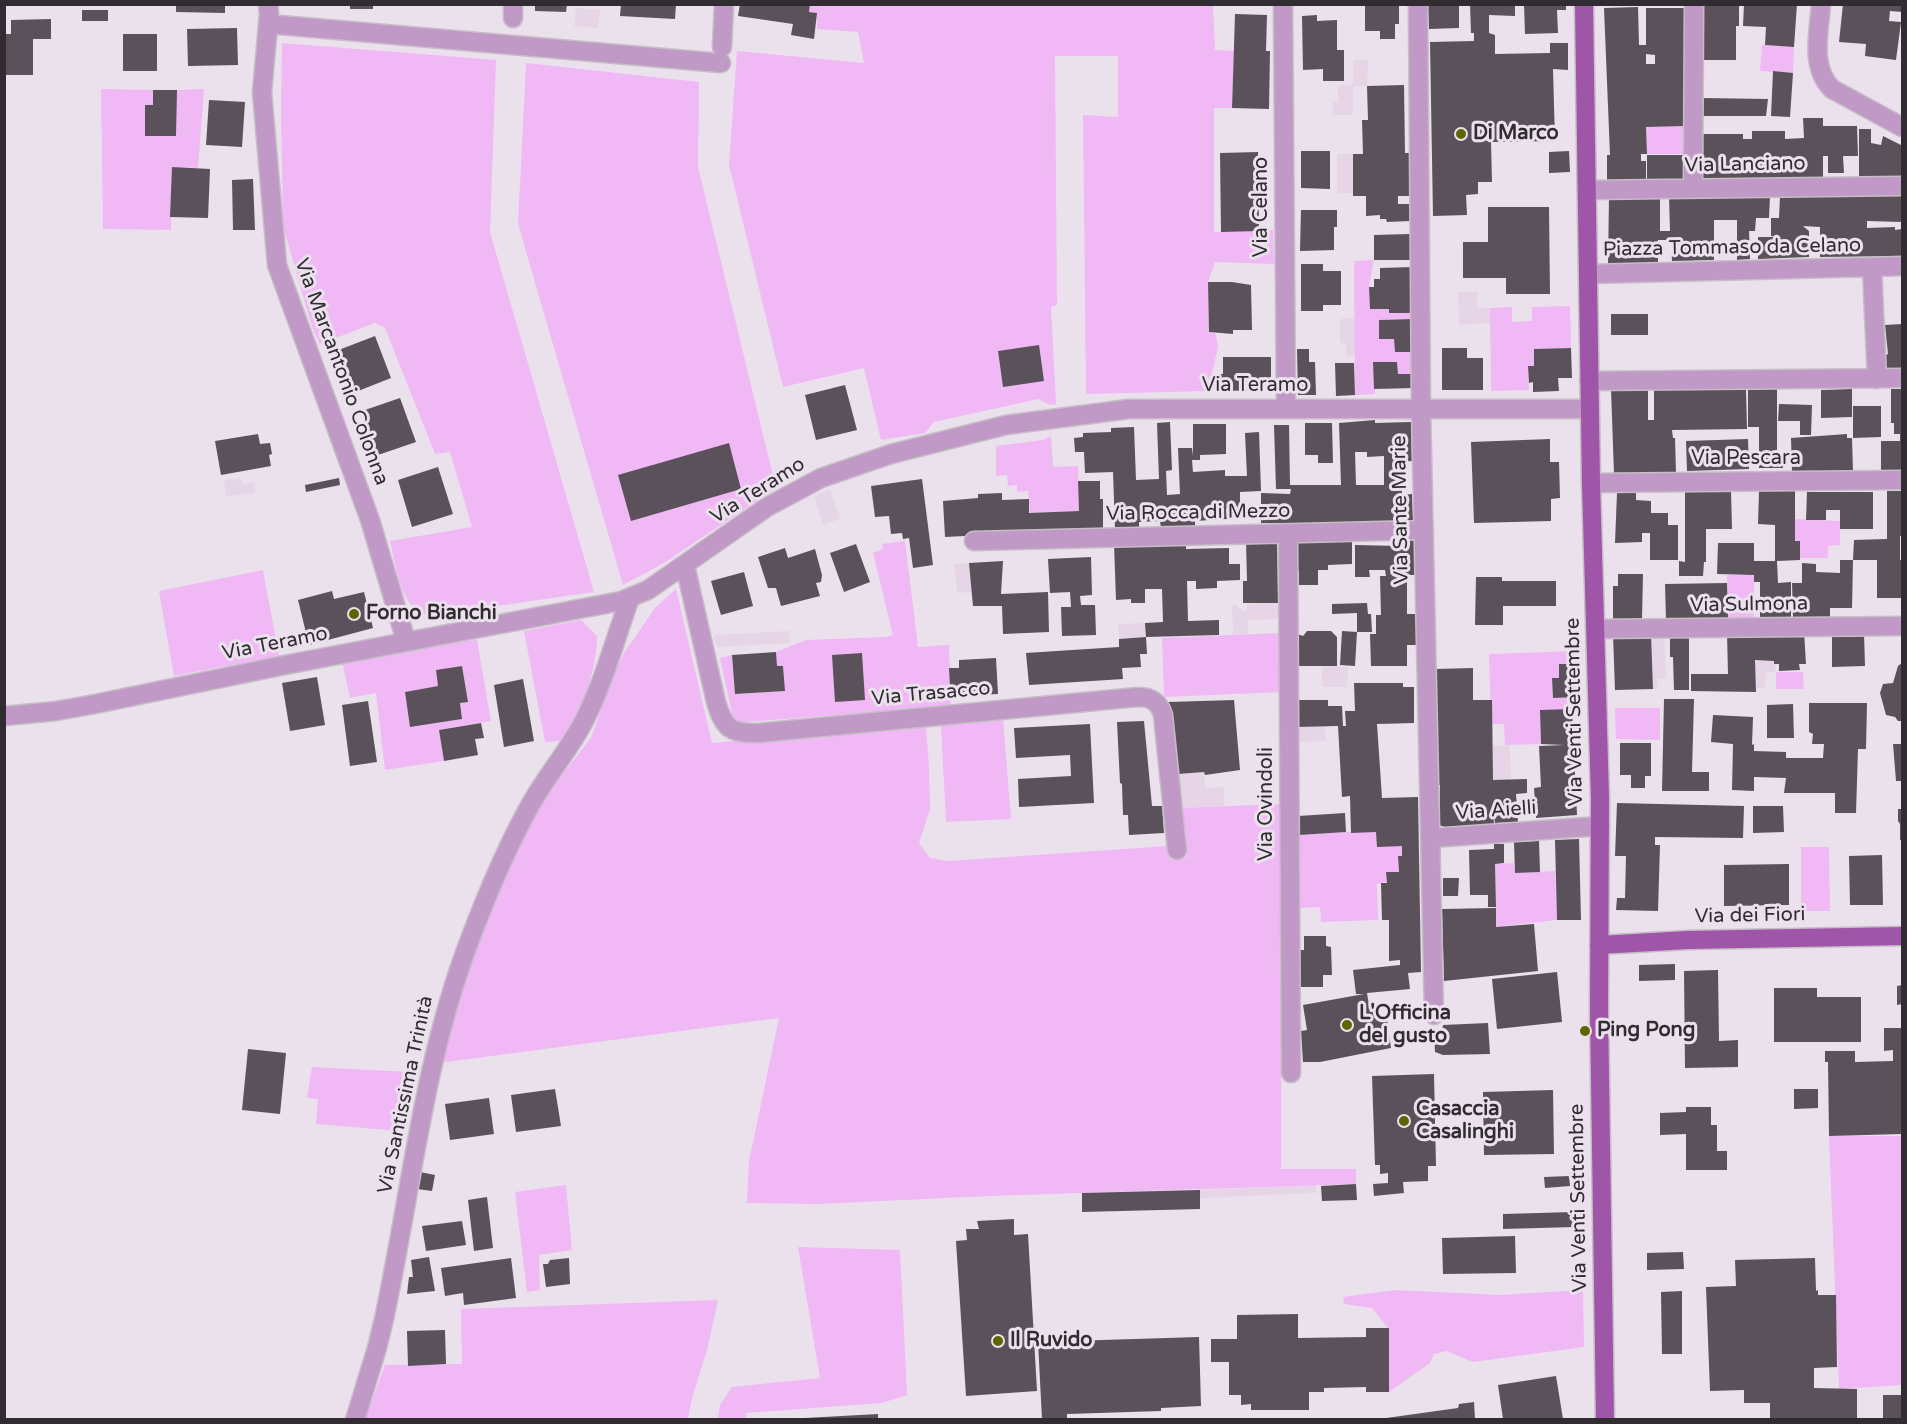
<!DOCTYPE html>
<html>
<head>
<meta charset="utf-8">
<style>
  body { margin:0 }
  #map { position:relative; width:1907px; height:1424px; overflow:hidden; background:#ebe1ed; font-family:"Varela Round",sans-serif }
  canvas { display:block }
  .frame { position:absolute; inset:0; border:6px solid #312c31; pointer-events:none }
</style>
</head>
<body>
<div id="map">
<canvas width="1907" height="1424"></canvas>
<div class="frame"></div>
</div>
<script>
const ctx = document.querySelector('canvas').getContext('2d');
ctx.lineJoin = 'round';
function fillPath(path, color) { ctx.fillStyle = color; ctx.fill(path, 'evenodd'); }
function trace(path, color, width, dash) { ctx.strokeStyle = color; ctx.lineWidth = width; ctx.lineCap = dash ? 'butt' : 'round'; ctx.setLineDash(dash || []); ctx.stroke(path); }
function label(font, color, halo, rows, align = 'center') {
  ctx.font = font + ' "Varela Round",sans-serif'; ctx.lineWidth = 6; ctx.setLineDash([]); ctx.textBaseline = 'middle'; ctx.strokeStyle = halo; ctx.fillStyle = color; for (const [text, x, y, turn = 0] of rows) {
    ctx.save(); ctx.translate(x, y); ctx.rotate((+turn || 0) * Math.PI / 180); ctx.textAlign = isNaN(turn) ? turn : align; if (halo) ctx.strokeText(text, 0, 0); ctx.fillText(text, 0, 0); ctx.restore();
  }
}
fillPath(new Path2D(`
  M576,8L600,10L598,28L574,26Z
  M1353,60H1368L1367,86H1353V115H1333V102H1338V86L1353,85Z
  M1337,154H1353V193H1337Z
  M1458,292H1477V308H1490L1491,323L1459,325Z
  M1354,318L1355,356L1347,357L1346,343H1340V319Z
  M241,478L242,484L254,482L255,492L226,497L224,480Z
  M830,489L840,519L823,525L814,496Z
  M969,563L972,592L957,593L954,564Z
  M1278,603L1279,619L1248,620V634L1233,635L1232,605H1238V608H1242V611H1247V604Z
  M1145,623L1146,637L1119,639L1118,624Z
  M789,631L790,643L717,647L714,635Z
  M1664,633L1666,678L1657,679L1658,689H1653L1651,634Z
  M1755,660L1774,661L1776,672L1766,673L1765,688H1756Z
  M1322,666L1348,667L1347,687H1322Z
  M1325,726L1326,741L1299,742L1298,727Z
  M1510,745L1511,780H1493V746Z
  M1204,772L1205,788L1224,787V806L1181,808L1178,774Z
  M1316,1185V1193L1200,1198V1190Z`), '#e5d5e7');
fillPath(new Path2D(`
  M810,5H1223L1213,6L1215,50L1234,51L1232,108H1214V232L1273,230L1274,264L1215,262L1208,282L1209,332L1216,334L1218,347L1208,391L1086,394L1083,115L1118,117V56H1055L1057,305L1051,307L1056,404L1050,405L1038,399L934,422L925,433L881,440L864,368L783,387L729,165L737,51L864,63L858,32L817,29V13L809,12Z
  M282,43L496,60L490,232L594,592L435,615C430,615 425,615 421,613C400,603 395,562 390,541L472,527L450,452L435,454L385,328L375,323L320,344L312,327L283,226L281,112Z
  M1762,45L1794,47L1793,73L1760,71Z
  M526,63L699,82L698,167L776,488L664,563L623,585L518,224Z
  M101,89L153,90V105H145V136L177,90L204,89L198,168L173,167L171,230L103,229Z
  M1683,126V154H1647L1646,127Z
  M1374,260L1369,287L1370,309H1389V313H1413V319L1379,320V339H1394L1395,352H1414V374H1398L1397,362H1374L1375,394L1355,395L1354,261Z
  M1570,306L1571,348L1534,349V366L1528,367L1529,390L1491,391L1490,308L1512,307V322L1532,321V307Z
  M1051,436L1053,467L1078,466L1079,511L1030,513L1028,491L1017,492V485L1008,486L1007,475L996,476V446L1043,440Z
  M1795,519L1840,521V545L1828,546V558H1800V541H1795Z
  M905,541L918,647L949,645L951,706L734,723L720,658L732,655L735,694L784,691L783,666H777L776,652L806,640L885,637L893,635L873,553L883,549L882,544Z
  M263,570L279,656L174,676L159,591Z
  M1727,575H1754V618L1728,619Z
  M676,589L712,743L919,724L926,727L929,765L930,809L919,843L930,858L948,861L1168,846L1171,860L1187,857L1181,808L1282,804L1281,1169H1356V1184L990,1196L818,1204L747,1203L749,1161L779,1018L439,1063L463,983L518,847L538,810L558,780L591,738L614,673L624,653L655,608Z
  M581,620L597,636C597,669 582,715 560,741L545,742L524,631Z
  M1280,633L1283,692L1164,697L1162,638Z
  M477,640L491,721L439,730L444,761L385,770L376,693L350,698L342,661L410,647ZM462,666L468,702L460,703L462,719L410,727L405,692L438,686L436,670Z
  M1576,651V664H1559V678L1552,679L1553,698L1577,697V709L1540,711L1541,744L1505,745L1504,724H1491L1489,654Z
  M1776,672H1803L1804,689H1776Z
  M1615,708H1660V740L1616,739Z
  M1003,718L1011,819L946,822L941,726L947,721Z
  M1346,832H1376L1402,846V856L1398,857L1399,872H1386L1387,882L1377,884L1378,920L1321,922L1320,907L1300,908L1299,835Z
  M1829,847L1830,911H1801V847Z
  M1514,863L1515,873L1555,871L1557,920L1494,927L1496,908L1495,864Z
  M312,1067L411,1072L399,1131L316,1124L318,1099L307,1098Z
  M1829,1136H1902V1385L1839,1389Z
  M566,1185L572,1250L539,1255L540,1290L527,1292L515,1192Z
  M798,1247L900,1250L907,1395L882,1403L746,1413V1419H718L720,1405L732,1387L820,1378Z
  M1395,1290L1500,1295L1583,1290L1584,1347L1473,1362L1446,1351L1434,1354L1430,1363L1389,1392L1388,1328L1372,1308L1344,1304L1343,1297Z
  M718,1300L707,1350L692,1398L688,1419L365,1420L385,1365L462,1364L461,1309Z`), '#f0b9f6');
fillPath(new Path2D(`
  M176,4H225V13L176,12Z
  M535,4H567L566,12L535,11Z
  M621,4H676L675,19L620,16Z
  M740,4H810L809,12L817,13L814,39L791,35L793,24L738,16Z
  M1365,4H1399V24H1395V39H1380V31H1365Z
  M1428,4H1459V28L1429,29Z
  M1470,4H1515V16L1489,15V33L1495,35V54L1550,53V43H1568V70L1553,69L1555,141L1491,142L1492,182H1478V194L1466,195L1467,215L1433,216L1430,42L1474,41V33H1471Z
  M1524,4H1566V10H1557L1558,33L1525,34Z
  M1702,4H1739V26H1736V60H1701Z
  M1744,4H1797L1794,47L1765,45L1766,27L1743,26Z
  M1843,4H1902V12L1890,11L1889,21L1901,22L1896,60L1865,56L1866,44L1839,42Z
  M350,5H373V9H350Z
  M1638,7L1639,45H1646V8H1685V126L1646,127L1647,154H1641V161H1646V183L1607,184V155H1610L1604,8ZM1646,54L1655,55V64H1646Z
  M82,10H108V21H82Z
  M1235,14L1267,15L1266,51H1270L1269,109L1232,108Z
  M1317,15V21L1337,20V50H1344V81H1323V69L1303,70L1302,16Z
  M51,19V39H33V75H4V34H11V20Z
  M237,28L238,65L188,66L187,29Z
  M123,34H157V71H123Z
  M1773,71L1793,73L1790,117L1771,116Z
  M1404,85L1405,153H1412L1413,196H1398V204H1409L1410,221L1387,222L1386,219H1380V215L1366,216V196H1353V154H1363L1362,120H1368L1367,86Z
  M153,90H177L176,136H145V105H153Z
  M1702,98L1768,99L1766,116H1702Z
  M209,100L245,102L242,147L206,145Z
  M1803,118H1823V126H1857L1858,156H1843L1844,173H1828V156H1823V180L1702,181V134H1743V139H1752V131H1785V139L1804,138Z
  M1859,129H1871V143L1881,145L1883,136L1901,145L1902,179H1859Z
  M1301,151H1330V189L1301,188Z
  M1569,151L1570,172L1549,173V152Z
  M1258,152L1259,231L1221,232L1220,153Z
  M1647,155H1684V182H1647Z
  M172,167L210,169L208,218L170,217Z
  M253,179L255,230H233L232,180Z
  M1902,195V222L1867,221V228L1895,227V230L1902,229V256L1820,257V227L1803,226L1809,231V257L1758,259V237H1778L1771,236V218H1779L1780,196Z
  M1669,196H1770L1769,218H1756L1755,231H1749L1750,259L1737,260V220H1714V260L1672,261L1671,240H1658V263L1608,264L1609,197H1660V231H1670Z
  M1488,207H1549L1550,294H1506V278H1463V242H1488Z
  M1301,210H1337V227H1334V250L1300,251Z
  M1410,234L1411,260H1374V235Z
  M1301,264H1323V271H1341V305H1323V311H1301Z
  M1412,267L1413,313H1389V309H1370L1369,287H1374V279H1380V268Z
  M1208,282H1232L1251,285L1252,330H1233V334L1209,332Z
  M1611,314H1648V335H1611Z
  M1413,319L1414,352H1395L1394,339H1379V320Z
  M1902,324V372L1886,373V355L1888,354L1885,325Z
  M375,336L391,378L353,393L336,351Z
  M1039,345L1044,381L1003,387L998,351Z
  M1442,348H1467V358H1483V390H1442Z
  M1571,348L1572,378H1558L1559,391L1533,392V382L1529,383L1528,366H1534V349Z
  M1297,349H1309V362H1315L1316,395H1298Z
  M1223,357H1271V390L1220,391L1219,374H1223Z
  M1373,362H1397L1398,374H1414L1415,388L1374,389Z
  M1335,363H1354L1355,395L1336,396Z
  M845,385L857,430L816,440L805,395Z
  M1648,388V420H1654V390L1746,389L1747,429L1672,430L1673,438H1675L1676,473L1614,474L1611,389Z
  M1777,389V457H1783V468H1759V427H1748V390Z
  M1852,389V417L1821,418V390Z
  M1891,389H1902V470H1881V441H1900V434H1894V423H1891Z
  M400,398L416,442L378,455L362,411Z
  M1779,404L1812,405L1811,435H1800V421H1778Z
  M1853,406H1881V437L1853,438Z
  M1375,420V423L1411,422L1412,461L1401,462L1402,495L1412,494L1413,520L1356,523H1261V493L1290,494L1291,489H1276L1274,425H1289L1290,485H1341L1339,423ZM1355,452H1367V457L1384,456V485H1356Z
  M1170,422L1172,470L1166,471L1167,495L1180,494L1178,448H1192L1193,456V424H1226V454L1200,455V460H1192L1193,472L1225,470V476H1247L1245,433L1259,432L1261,491L1240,492V508L1226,509L1227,519L1195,521V527L1161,528L1160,521L1139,522V528L1115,529L1113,472L1085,473L1084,452H1075L1074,438L1083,437V433L1111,432V428L1134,427L1136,480L1159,479L1157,423Z
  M1305,423H1332L1333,463H1318V455H1305Z
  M258,434L260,444L270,443L272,454L269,455L271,466L221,475L215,441Z
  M1847,434V438H1852L1853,472H1792L1791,438Z
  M1550,439V462H1559L1560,498L1551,499V521L1474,523L1471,442Z
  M1748,439L1749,469L1687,471L1686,441Z
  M729,443L741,489L631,521L618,475Z
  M438,467L453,514L412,527L398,480Z
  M339,478L340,485L306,492L305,485Z
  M922,479L933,565L913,568L909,538L903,539L902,533L891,534L889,516L875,517L871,486Z
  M1078,481H1100V499H1103V529L945,537L943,501L978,498V494L1002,493V500L1029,499V513L1079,511Z
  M1731,491L1732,529H1706V562H1704L1703,576H1679V561L1685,562V492Z
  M1759,491H1795V541H1800V560L1777,561L1778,583L1791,582V617L1760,618V582H1754V575L1717,574L1718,543H1754V561H1775V525L1758,524Z
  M1887,491H1902V536H1900V560H1902V598H1877V560H1853L1852,608H1830V617L1793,618L1792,583H1802V563L1816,564V572L1840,573V560H1853L1854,540L1887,539Z
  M1636,492V500L1651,501V513H1668V525H1678V560H1650V533H1642V542L1615,543L1617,493Z
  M1807,492H1873V529H1840V510H1826V520H1806Z
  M1400,537H1414L1415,575H1407V614H1416V645H1407V666H1371L1370,634H1376V615H1381L1380,576H1386L1385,570H1369L1370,577H1355V545L1401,546Z
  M1352,538V564L1328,565V570H1318V585H1299V571L1294,570V539Z
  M1277,539L1278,603H1243V581H1247L1246,540Z
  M1186,540V549L1229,548V564H1240V580L1217,581V588L1196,589V581H1187L1188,621L1219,620V635L1146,637L1145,623L1163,622L1162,589H1145V603H1131V599L1116,600L1114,544Z
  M856,544L870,582L844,592L830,553Z
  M785,548L788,558L815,549L822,575L821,582L816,583L820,596L781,606L776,588H768L758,557Z
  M1091,557L1092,595L1080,596L1081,605H1095L1096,635L1062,636L1061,607H1071L1070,592L1050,593L1048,559Z
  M1003,561L1001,594L1048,592L1049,632L1003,634L1002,606H973L969,563Z
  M744,572L753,606L721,615L711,581Z
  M1618,574H1643L1642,619H1613V586H1618Z
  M1476,577H1502V581H1556V606H1503V625H1475Z
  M1727,583L1728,619L1666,620L1665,584Z
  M332,591L334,599L364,592L373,628L309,645L298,600Z
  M1367,603L1368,614H1371L1372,632H1357V613L1332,614V604Z
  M1307,631H1331L1337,637V666H1299L1297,634L1303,636Z
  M1342,631L1357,632L1355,666L1340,665Z
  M1804,631L1806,664H1799L1800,670L1779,671V664H1774V661L1755,660L1756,692L1691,691V674H1728L1727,633Z
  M1864,633L1865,666L1832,667V635Z
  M1651,634L1653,689L1615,690L1613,635Z
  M1670,635H1689V690H1674L1673,657H1670Z
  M1146,637L1147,654H1140L1141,667L1122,668L1123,679L1029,685L1026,653L1119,647V639Z
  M776,652L777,666H783L785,691L735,694L732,655Z
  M862,653L865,700L835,702L832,655Z
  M996,658L998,694L961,696V686L950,687L949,668H959V660Z
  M1902,663V721H1898L1895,717L1886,715L1880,693L1883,684L1893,683L1898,666Z
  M1559,664H1576L1577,697L1553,698L1552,678H1559Z
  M462,666L468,702L460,703L462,719L410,727L405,692L438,686L436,670Z
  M1473,668V700H1492L1493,780L1527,779V793L1516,794L1518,822L1495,823L1493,807L1494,824L1445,827L1439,825L1440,785H1437L1435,669Z
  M317,677L325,725L290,731L282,683Z
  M523,679L534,741L504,747L494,685Z
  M1354,683H1403V687H1414V723L1377,724L1382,798L1418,797L1421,972L1408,973L1410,989L1367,993L1370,1012L1378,1011L1380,1020L1387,1019L1391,1048L1320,1062H1303L1301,1031L1307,1030L1303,1005L1364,994H1356L1353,970L1400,965V960L1389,961V920H1382L1381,883H1387L1386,872H1399L1398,856H1402V846L1377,847L1376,832L1351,833L1350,796L1342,797L1338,726L1296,727L1295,700H1328V706H1342L1343,726H1346L1345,711H1355Z
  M1664,699H1694L1692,772H1709V791H1662Z
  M1234,700L1240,770L1205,775L1204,772L1178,774L1168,723V702Z
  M368,701L377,762L350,766L342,705Z
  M1809,703H1867L1866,749H1858L1856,813H1835V793H1784L1786,778L1754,777V791L1732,790L1733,744L1711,742L1713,715L1753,717L1752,745L1754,744V751L1786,752V758H1823L1824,744H1812L1813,734L1809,732Z
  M1793,704L1794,738H1767V705Z
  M1572,709L1577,815L1536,818L1534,788L1541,787L1539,746L1565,745L1541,744L1540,710Z
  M1144,721L1152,806H1162L1164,833L1129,835L1128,815H1123L1122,784L1120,783L1117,722Z
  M481,723L484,738L475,739L478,755L444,761L439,730Z
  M1090,724L1094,803L1019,807L1018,779L1071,776L1070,755L1016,758L1014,728Z
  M1620,743H1651V776H1645V788H1631V775H1620Z
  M1893,744H1902V781H1896Z
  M1617,803L1744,806L1743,838L1655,837V845H1660L1658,911L1616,910L1617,898H1625L1626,856H1615Z
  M1753,806H1783L1784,832L1753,833Z
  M1898,809H1902V840H1900V824L1898,821Z
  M1345,813L1346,832L1299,835L1298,816Z
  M1579,839L1581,920H1557L1555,840Z
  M1539,841L1540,872L1515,873L1514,842Z
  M1494,844H1504V863L1495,864L1496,907H1488V895H1470L1469,850L1494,849Z
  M1882,855L1883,905H1850L1849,856Z
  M1789,864V905L1724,906V865Z
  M1443,878H1459L1458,896H1443Z
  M1496,908V927L1534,924L1538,971L1444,981L1442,909Z
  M1304,936H1326V946L1331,947L1332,975H1323V987H1296V950H1304Z
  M1675,964V980L1639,981V965Z
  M1718,970L1719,1041L1738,1040V1067L1685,1068L1684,971Z
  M1557,972L1562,1022L1497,1029L1492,979Z
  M1902,985V1004L1897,1005V986Z
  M1774,988H1817V997H1861V1042H1774Z
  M1488,1023L1490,1054L1443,1055L1435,1052L1434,1036L1442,1034L1443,1025Z
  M1884,1028H1902V1134L1829,1136L1828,1062H1825V1051H1855V1062L1893,1061V1050L1884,1051Z
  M248,1049L286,1053L280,1114L242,1110Z
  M1434,1074L1436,1166H1428V1181L1403,1182L1404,1193L1374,1196L1373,1184L1388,1183V1173L1380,1174V1165H1375L1372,1076Z
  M555,1089L561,1126L516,1132L511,1095Z
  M1794,1089H1818V1108L1794,1109Z
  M1553,1090L1554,1154L1484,1155L1483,1092Z
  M489,1098L494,1134L450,1140L445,1104Z
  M1686,1107H1711V1125H1717V1151H1727V1170H1686V1134L1660,1135V1113L1686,1112Z
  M420,1172L435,1175L432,1191L417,1189Z
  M1569,1176L1570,1186L1545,1188L1544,1177Z
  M1356,1184L1357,1200L1322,1201L1321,1186Z
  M1200,1190V1209L1082,1212V1193Z
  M487,1197L493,1248L474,1251L468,1200Z
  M1574,1212V1227L1503,1229V1214Z
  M1014,1219V1235L1028,1234L1037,1391L966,1396L956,1241L967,1240L966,1229H979L977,1221Z
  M462,1221L466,1245L426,1251L422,1226Z
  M1515,1236L1516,1273L1443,1274L1442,1238Z
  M1683,1252L1684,1269L1647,1270V1253Z
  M429,1257L435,1291L407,1294L409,1277H413L411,1260Z
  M511,1258L516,1298L464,1305L463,1293L445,1296L441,1268Z
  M569,1258L570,1284L546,1287L543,1264H548L550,1260Z
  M1815,1258L1816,1291L1818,1290V1295H1836L1837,1367L1814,1368V1388L1857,1389V1419H1770V1403H1744V1390L1710,1391L1706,1287L1736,1286L1735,1260Z
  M1682,1291V1354H1662L1661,1292Z
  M1298,1314V1338L1366,1337V1328H1389V1392H1366V1387L1324,1388V1392H1309V1410H1251V1404L1241,1405V1395H1229V1362H1211V1339H1237V1315Z
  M445,1330L446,1364L408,1366L407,1331Z
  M1199,1337L1201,1406L1161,1408V1411L1067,1414V1419H1042L1038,1342Z
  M1556,1376L1563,1419H1503L1498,1385Z
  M1883,1395H1902V1419H1883Z
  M1474,1402L1475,1419H1379L1458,1408L1459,1404Z
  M878,1414V1419H805V1418Z`), '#5a515b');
const minor = new Path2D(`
  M268,4L269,14L262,92L277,265L370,520L406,641
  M1283,4L1286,409
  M1418,4L1421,409L1434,1015
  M1821,4C1819,33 1810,67 1832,89L1902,127
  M513,18V4
  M268,24L721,63
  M722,47L724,4
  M1693,188L1694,4
  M1587,190L1902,186
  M1872,267L1902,266
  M1589,274L1872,267L1877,379
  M1589,381L1902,378
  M1591,483L1902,480
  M1288,534L1291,1073
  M974,541L1424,530
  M685,565L716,702C724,728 730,734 758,733L1138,697C1152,697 1159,702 1163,715L1177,850
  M1596,629L1902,626
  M4,716L56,711L90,705L285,665L621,601L648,590L767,507L821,478L891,454L1006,425L1129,409H1589
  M1432,838L1600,826
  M355,1420L377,1348L384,1319C411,1193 423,1063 469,942C487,894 507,846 532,802C548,774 569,750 584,721C604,682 615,639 630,598`);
const major = new Path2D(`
  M1584,4L1591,483L1600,798L1599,1009L1605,1420
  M1599,945L1688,940L1902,936`);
trace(minor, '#c6bdc7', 21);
trace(major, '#c6bdc7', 21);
trace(minor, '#c199c6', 18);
trace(major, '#9f56a8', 18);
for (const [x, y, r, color] of [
  [1461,134,6,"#5f6400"],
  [354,614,6,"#5f6400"],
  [1347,1025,6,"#5f6400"],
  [1585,1031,6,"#5f6400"],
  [1404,1121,6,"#5f6400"],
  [998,1341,6,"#5f6400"]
]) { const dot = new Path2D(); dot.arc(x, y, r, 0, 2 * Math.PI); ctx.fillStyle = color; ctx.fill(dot); trace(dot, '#ebe1ed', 2); }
label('bold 20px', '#312c31', '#ebe1ed', [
  ["Di Marco",1473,134],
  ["Forno Bianchi",366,614],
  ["L'Officina",1359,1014],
  ["del gusto",1359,1037],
  ["Ping Pong",1597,1031],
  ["Casaccia",1416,1110],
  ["Casalinghi",1416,1133],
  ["Il Ruvido",1010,1341]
], 'left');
label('20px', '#312c31', '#ebe1ed', [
  ["Via Lanciano",1745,165,-1],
  ["Via Celano",1262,207,-90],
  ["Piazza Tommaso da Celano",1732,248,-1],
  ["Via Marcantonio Colonna",341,372,70],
  ["Via Teramo",1255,386],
  ["Via Pescara",1746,459],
  ["Via Teramo",758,491,-32],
  ["Via Sante Marie",1401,510,-91],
  ["Via Rocca di Mezzo",1198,513,-1],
  ["Via Sulmona",1749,605,-1],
  ["Via Teramo",275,644,-11],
  ["Via Trasacco",931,694,-5],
  ["Via Venti Settembre",1575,712,-91],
  ["Via Ovindoli",1267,804,-90],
  ["Via Aielli",1496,811,-4],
  ["Via dei Fiori",1750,916,-1],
  ["Via Santissima Trinità",406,1095,-78],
  ["Via Venti Settembre",1579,1198,-91]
]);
</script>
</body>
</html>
